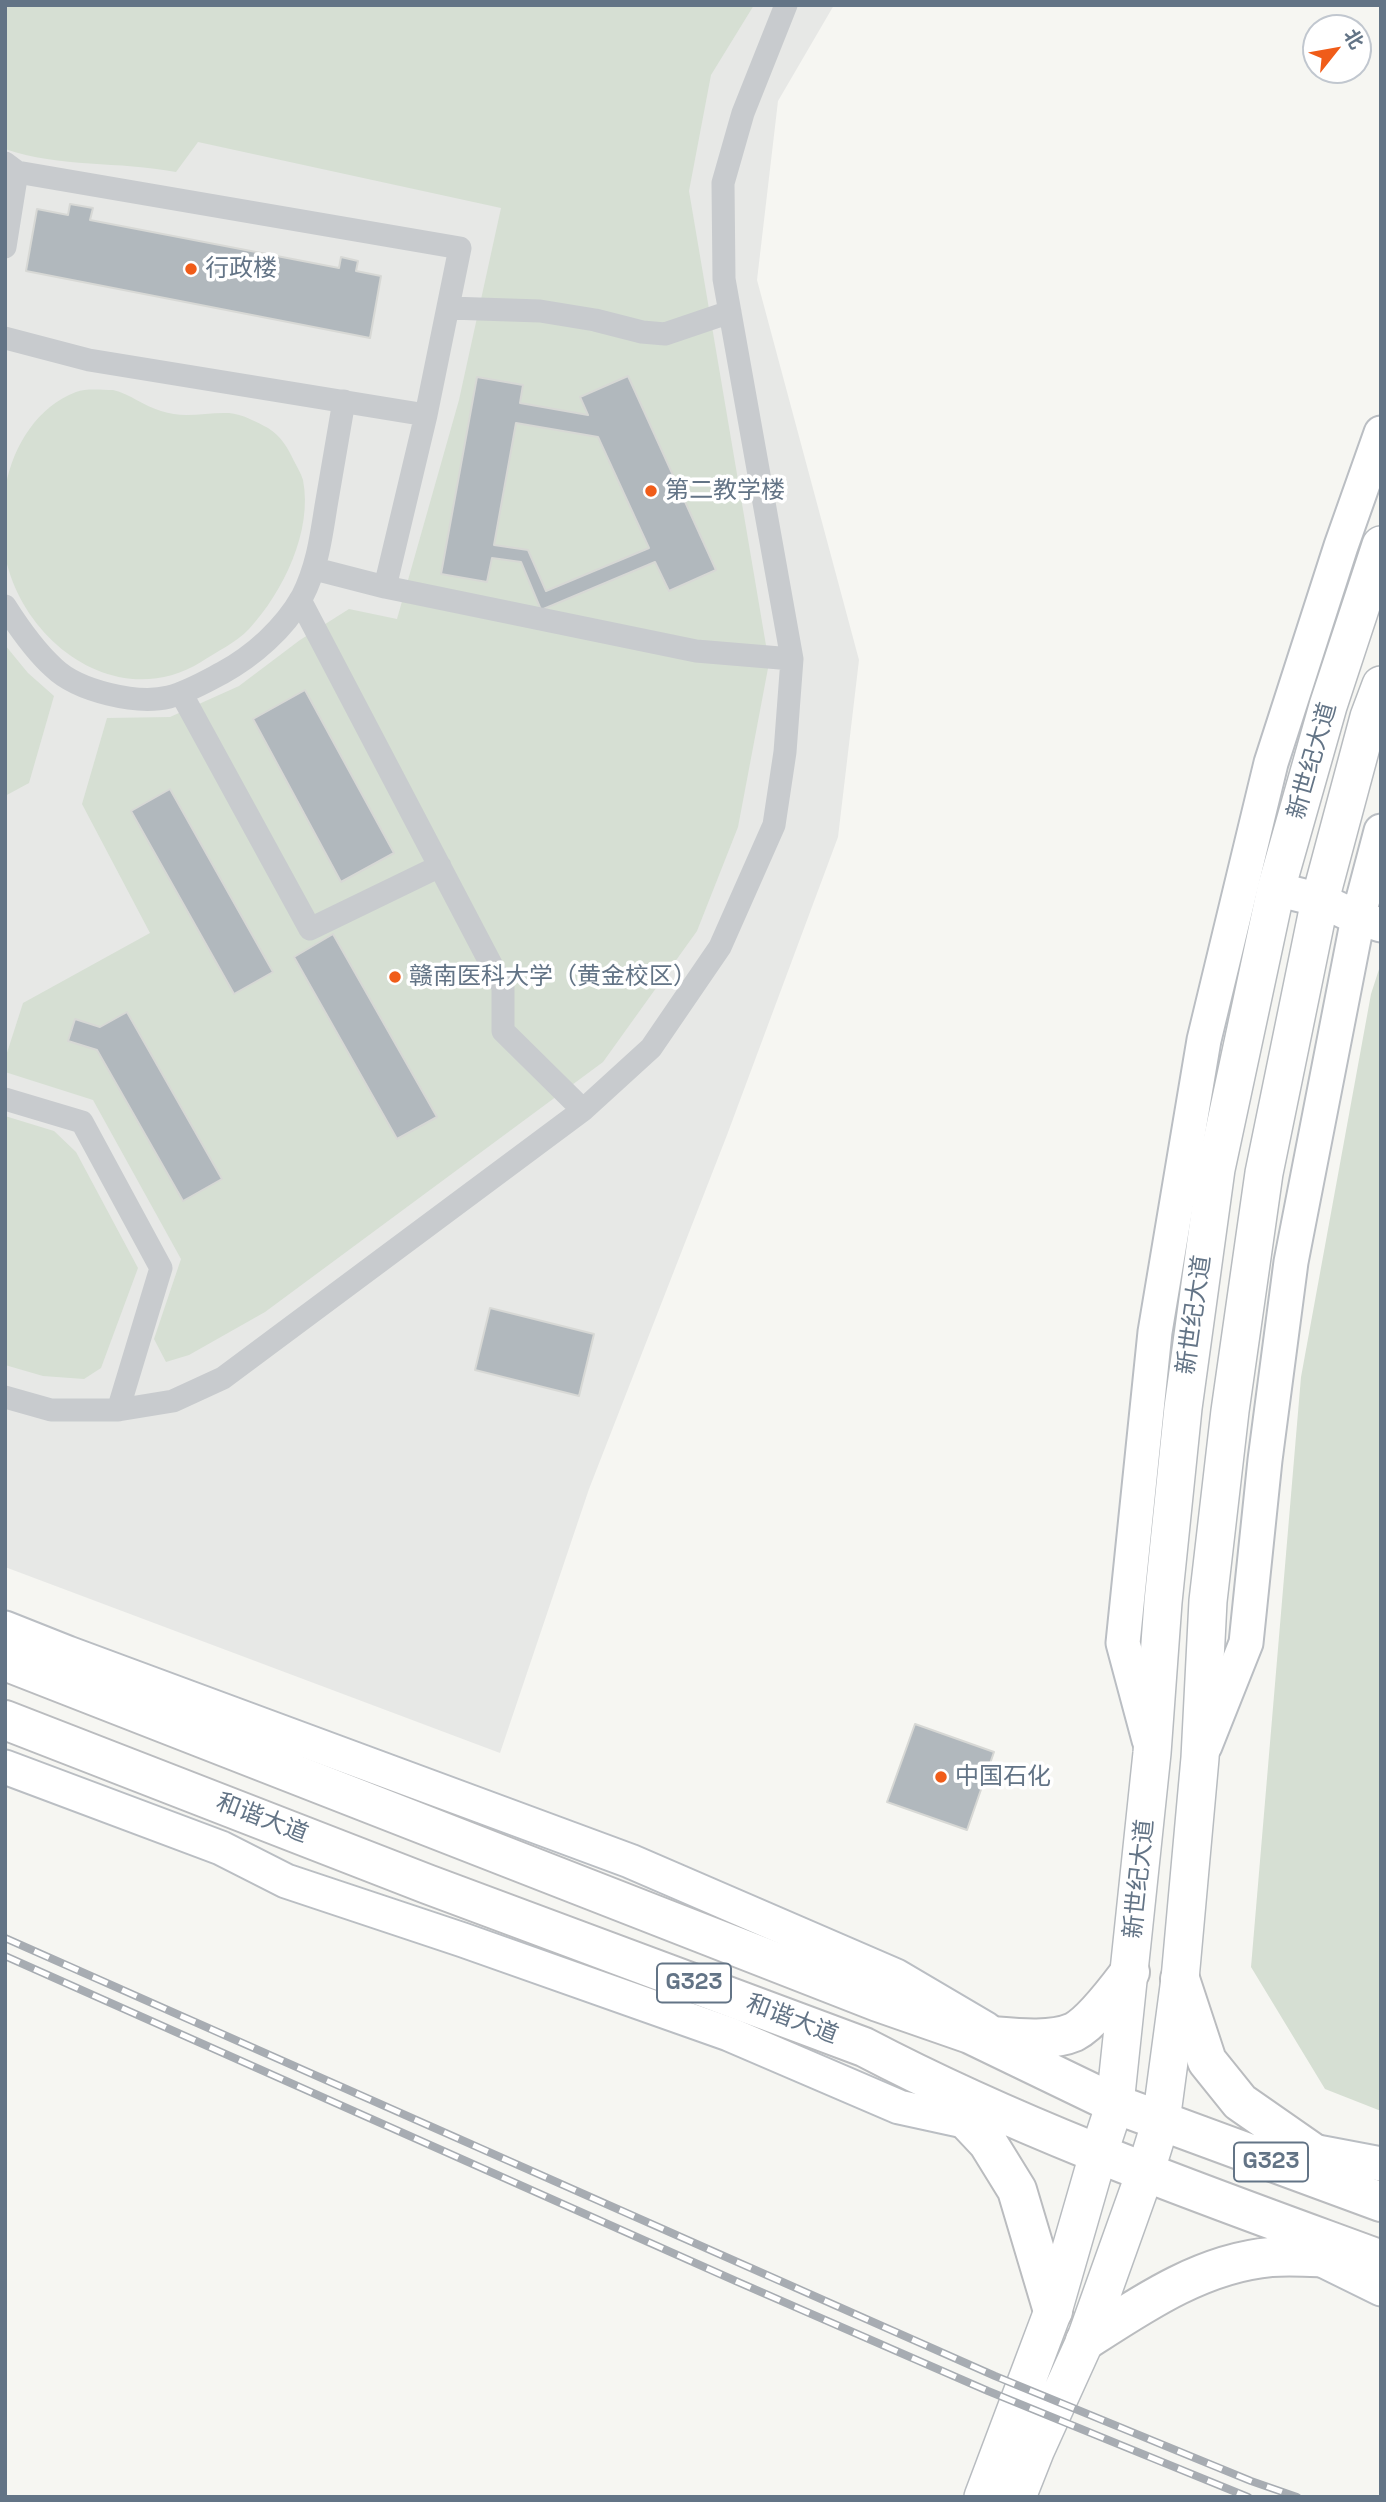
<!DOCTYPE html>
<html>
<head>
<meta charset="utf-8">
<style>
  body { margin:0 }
  #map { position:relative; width:1386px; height:2502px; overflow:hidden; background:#f6f6f2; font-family:"Space Grotesk","Noto Sans SC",sans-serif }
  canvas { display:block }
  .frame { position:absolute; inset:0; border:7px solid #637486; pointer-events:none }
  .north { position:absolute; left:1302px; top:14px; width:70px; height:70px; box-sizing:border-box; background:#fff; border:2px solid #c1c7cf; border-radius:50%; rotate:59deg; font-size:19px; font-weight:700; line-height:28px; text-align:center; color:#637486 }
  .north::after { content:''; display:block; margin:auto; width:24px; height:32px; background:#f05c19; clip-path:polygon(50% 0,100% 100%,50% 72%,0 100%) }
</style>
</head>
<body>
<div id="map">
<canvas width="1386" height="2502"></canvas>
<div class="frame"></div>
<div class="north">北</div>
</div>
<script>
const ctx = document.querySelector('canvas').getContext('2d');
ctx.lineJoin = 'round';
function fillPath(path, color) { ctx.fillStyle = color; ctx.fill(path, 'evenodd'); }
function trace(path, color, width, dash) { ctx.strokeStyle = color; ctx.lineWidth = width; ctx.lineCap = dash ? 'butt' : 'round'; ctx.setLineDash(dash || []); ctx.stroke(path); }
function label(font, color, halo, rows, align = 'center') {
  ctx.font = font + ' "Space Grotesk","Noto Sans SC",sans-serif'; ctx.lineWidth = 7; ctx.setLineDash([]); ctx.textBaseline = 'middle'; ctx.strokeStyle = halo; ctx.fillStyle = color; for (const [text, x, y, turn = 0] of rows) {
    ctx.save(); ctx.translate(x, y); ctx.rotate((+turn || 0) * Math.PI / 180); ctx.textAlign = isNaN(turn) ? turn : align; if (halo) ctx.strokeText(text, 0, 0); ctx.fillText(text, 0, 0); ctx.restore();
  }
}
fillPath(new Path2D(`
  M5,5H834L778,101L757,280L859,660L838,837L727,1135L589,1489L500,1753L5,1567Z`), '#e7e8e6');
fillPath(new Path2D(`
  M5,5H754L711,75L689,191L769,663L738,827L697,931L603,1062L265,1312L189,1355L166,1362L154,1339L181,1259L93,1100L5,1072V1059L23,1003L150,933L82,804L107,718L170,717L239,686L300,640L349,609L397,619L459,400L501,208L198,142L176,172C119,161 60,168 5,149Z
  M113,390C130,394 144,406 161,411C184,419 206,412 229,413C242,414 257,422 268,428C281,436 288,448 294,461C297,467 301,473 303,480C313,531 283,592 249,629C237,642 216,652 201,662C120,712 28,646 7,564C4,552 5,539 5,527C5,513 3,498 6,485C13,446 38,406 76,392C86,388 102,390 113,390Z
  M5,645L28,673L54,696L29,783L5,796Z
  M1381,963V2111L1325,2089L1251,1967L1301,1377L1371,994Z
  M5,1116L54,1131L76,1152L138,1268L101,1368L84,1379L43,1376L5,1365Z`), '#d6dfd3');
const building = new Path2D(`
  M70,204L93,208L90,220L339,268L341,257L358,261L356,271L381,276L370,338L26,271L37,209L68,215Z
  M628,376L716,570L669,591L655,562L541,610L521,562L492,558L487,582L441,574L477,377L523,385L520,403L588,415L580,397ZM516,423L598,437L649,548L546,591L528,550L494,545Z
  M305,690L394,853L341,882L253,719Z
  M170,789L273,972L234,994L131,811Z
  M333,934L437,1117L397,1139L294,957Z
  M127,1012L222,1179L183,1201L97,1050L68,1041L75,1019L100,1027Z
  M490,1308L594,1334L579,1396L475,1370Z
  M915,1724L994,1752L967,1830L887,1802Z`);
fillPath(building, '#b1b8bd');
trace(building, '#d7d8d5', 2);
const secondary = new Path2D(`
  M1276,889L1320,900L1358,918L1381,925
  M5,1628L68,1653L630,1861L896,1976L986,2029
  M1149,1740L1123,1643L1155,1332L1204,1040L1271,763L1341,546L1381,433
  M1205,1746L1246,1643L1265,1460L1291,1262L1358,918L1381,831
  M5,1767L221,1848L286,1881L463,1940L729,2034L899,2107L977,2124
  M1307,2150L1381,2164
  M1314,2256L1381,2289`);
const primary = new Path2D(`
  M983,2497L1053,2311L1098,2155L1115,2104L1152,1753L1163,1602L1183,1408L1216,1169L1276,889L1328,706L1381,545
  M1017,2497L1036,2449L1085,2341L1145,2173L1161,2121L1180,1979L1200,1758L1208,1601L1230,1411L1264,1173L1320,900L1369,717L1381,685`);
const highway = new Path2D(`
  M5,1661L878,2002L970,2034L1115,2104L1381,2202
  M5,1720L427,1884L864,2047C1028,2133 1202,2194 1376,2258
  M1180,1979L1207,2061L1240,2102L1339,2171
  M992,2036C1016,2038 1051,2042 1074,2032C1093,2022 1117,1989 1130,1972
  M942,2094L988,2143L1017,2190L1053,2311
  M1085,2341C1142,2304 1202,2263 1271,2257C1296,2255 1323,2258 1347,2258`);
trace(secondary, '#babec3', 37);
trace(primary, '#b8bcc0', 40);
trace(highway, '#babcbf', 42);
trace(new Path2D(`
  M1381,1229V1239`), '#c1c2c4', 3.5, [3.5, 3.5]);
trace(new Path2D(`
  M5,163L17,172L5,247
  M17,172L460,248L426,415L385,587L696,651L792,659
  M449,308L540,311L595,320L642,332L665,334L730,312
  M5,338L89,360L426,415
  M315,569L385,587
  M300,600L503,987V1031L583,1110
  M5,606C19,628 34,650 54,668C78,691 137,705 169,697C188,692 205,682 222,673C253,656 284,629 302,597C317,568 321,538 326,506C332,471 338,436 344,401
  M181,693L310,929L440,866
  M5,1099L82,1122L161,1268L118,1410
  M5,1397L51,1410H118L173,1401L223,1378L583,1110L651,1048L720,947L774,825L785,752L792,659L724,279L723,183L743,113L786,5`), '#c8cbce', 23);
trace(secondary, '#fff', 33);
trace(primary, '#fff', 37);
trace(highway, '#fff', 38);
const rail = new Path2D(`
  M5,1938L995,2376L1251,2481L1297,2497
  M5,1956L738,2282L988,2391L1248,2497`);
trace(rail, '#a7acb2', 8);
trace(rail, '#fff', 5, [16]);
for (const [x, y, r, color] of [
  [191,269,7,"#f05c19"],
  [651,491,7,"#f05c19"],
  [395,977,7,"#f05c19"],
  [941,1777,7,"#f05c19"]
]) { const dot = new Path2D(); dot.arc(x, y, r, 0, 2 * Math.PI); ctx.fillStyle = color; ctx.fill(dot); trace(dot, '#fff', 2.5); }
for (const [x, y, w] of [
  [694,1983,74],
  [1271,2162,74]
]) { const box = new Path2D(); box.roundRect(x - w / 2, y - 19.5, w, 39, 5); ctx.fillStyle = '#fff'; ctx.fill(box); trace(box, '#637486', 2); }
label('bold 23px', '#637486', null, [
  ["G323",694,1983],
  ["G323",1271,2162]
]);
label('24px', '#637486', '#fff', [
  ["行政楼",205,269],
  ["第二教学楼",665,491],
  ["赣南医科大学（黄金校区）",409,977],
  ["中国石化",955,1777]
], 'left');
label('24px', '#637486', '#fff', [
  ["新世纪大道",1313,761,-74],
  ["新世纪大道",1195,1315,-82],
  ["和谐大道",262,1819,21],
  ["新世纪大道",1140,1879,-84],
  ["和谐大道",792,2020,21]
]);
</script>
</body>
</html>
